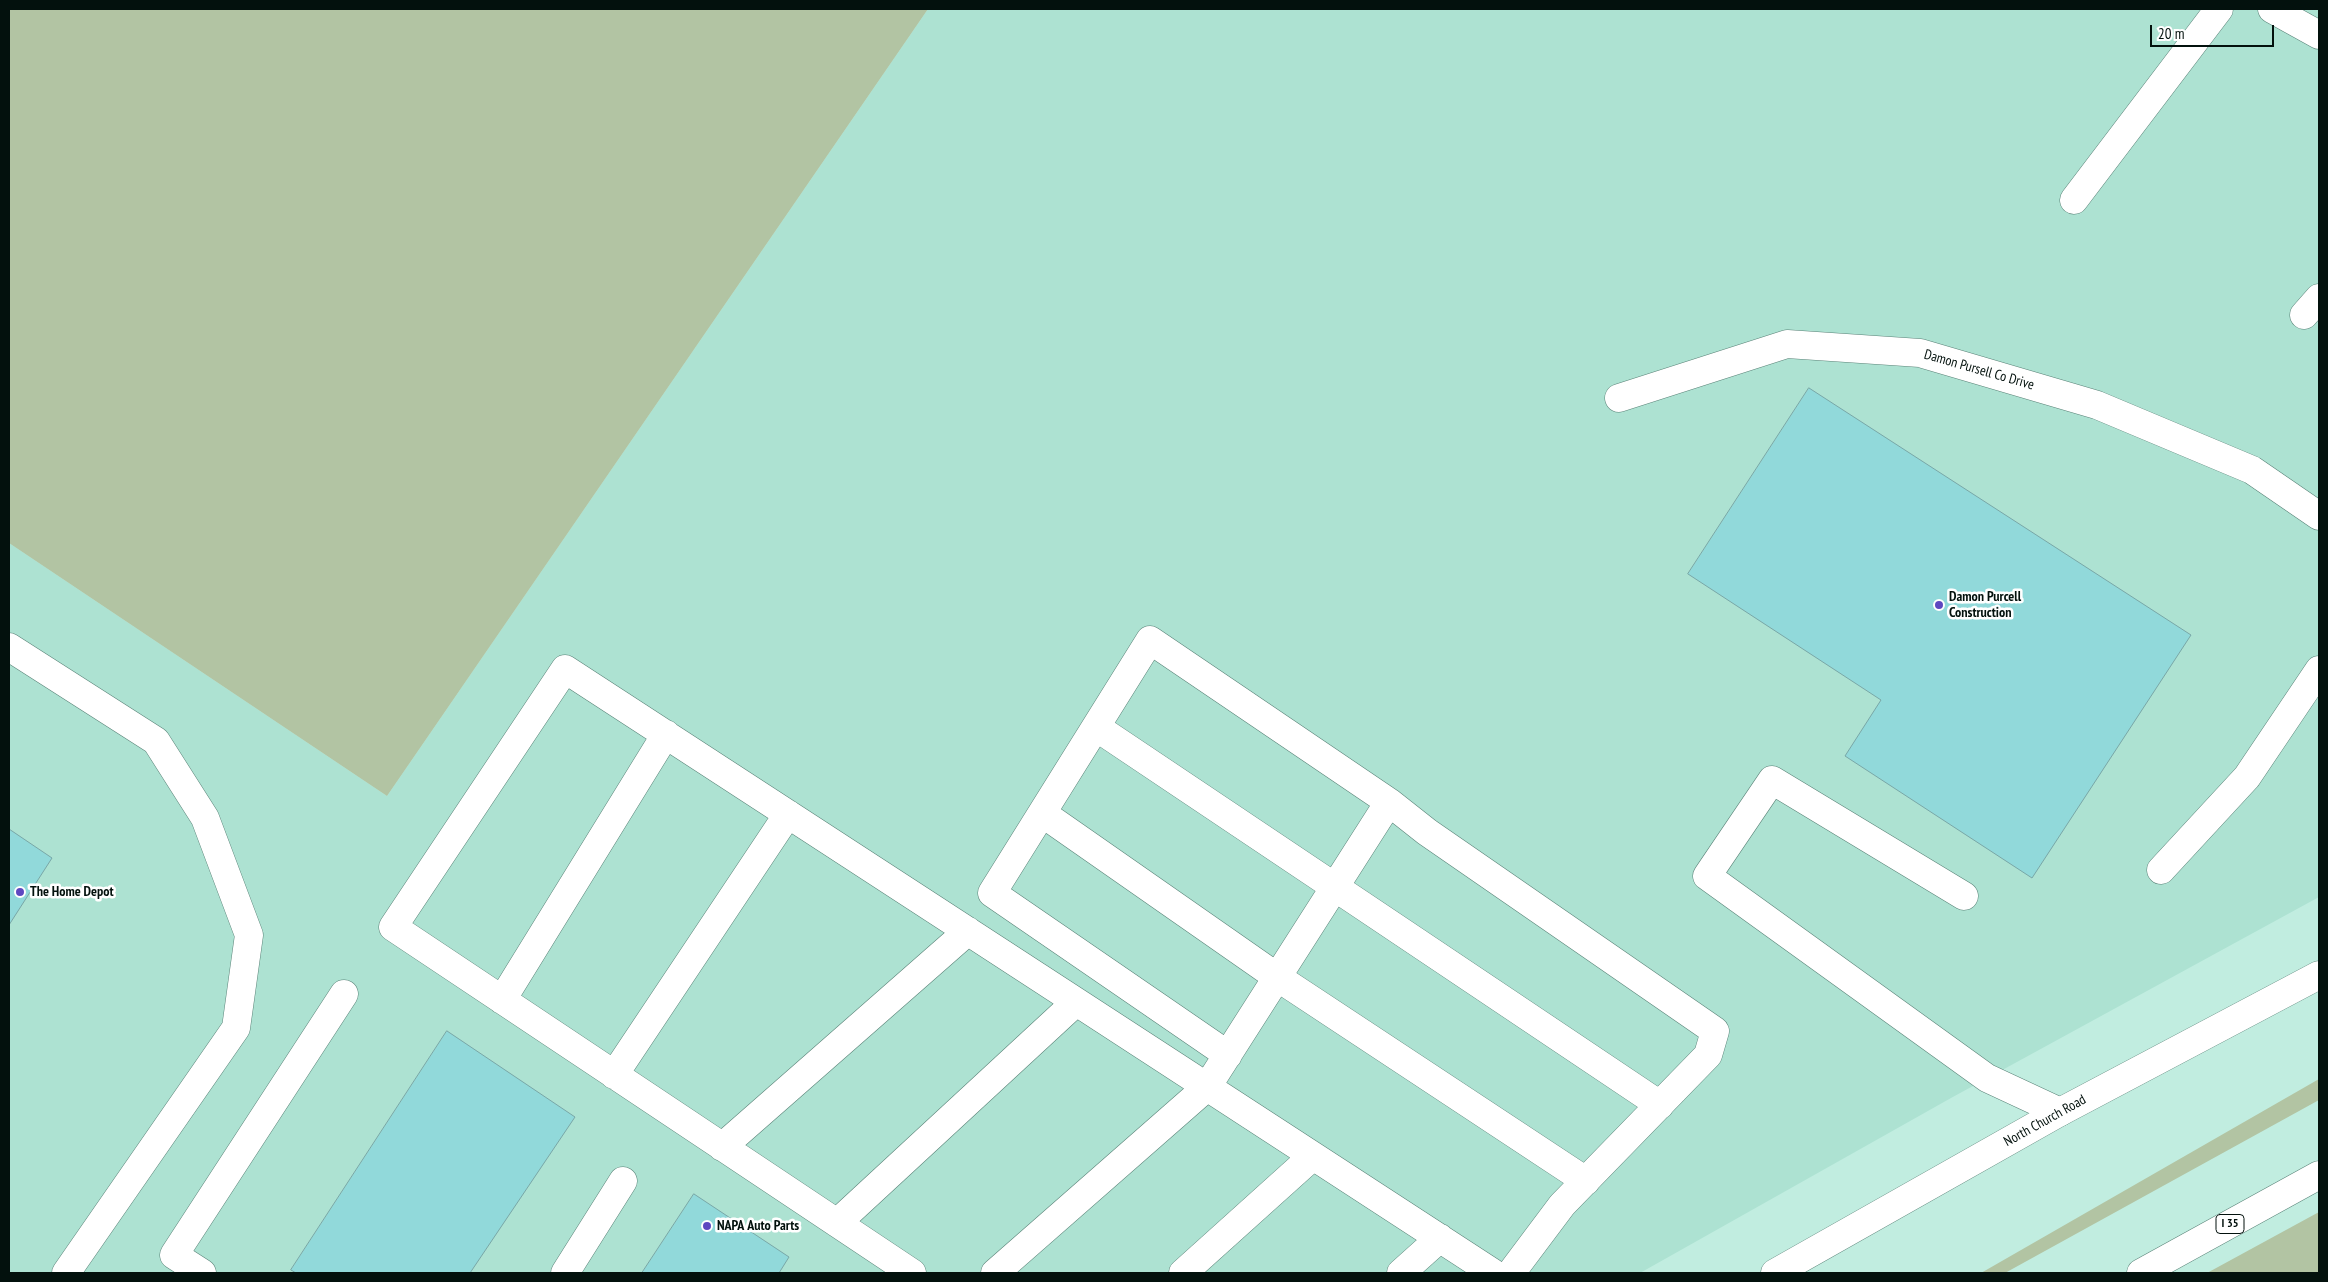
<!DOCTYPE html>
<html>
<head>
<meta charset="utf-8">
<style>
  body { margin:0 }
  #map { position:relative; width:2328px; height:1282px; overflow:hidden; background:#c1ede0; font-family:"PT Sans Narrow",sans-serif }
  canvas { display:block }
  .frame { position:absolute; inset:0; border:10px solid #03110d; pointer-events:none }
  .scale { position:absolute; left:2150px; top:25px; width:124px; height:22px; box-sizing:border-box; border:2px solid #03110d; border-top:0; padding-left:6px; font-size:15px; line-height:18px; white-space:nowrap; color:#03110d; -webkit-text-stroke:4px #fff; paint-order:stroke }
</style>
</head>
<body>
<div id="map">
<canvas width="2328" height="1282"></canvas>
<div class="frame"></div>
<div class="scale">20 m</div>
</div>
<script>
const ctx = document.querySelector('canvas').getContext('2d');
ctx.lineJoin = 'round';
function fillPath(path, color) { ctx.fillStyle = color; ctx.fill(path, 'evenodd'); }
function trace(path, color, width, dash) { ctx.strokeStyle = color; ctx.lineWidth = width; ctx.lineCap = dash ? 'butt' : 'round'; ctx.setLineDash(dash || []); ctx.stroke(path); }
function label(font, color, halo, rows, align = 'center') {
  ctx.font = font + ' "PT Sans Narrow",sans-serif'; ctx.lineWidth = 5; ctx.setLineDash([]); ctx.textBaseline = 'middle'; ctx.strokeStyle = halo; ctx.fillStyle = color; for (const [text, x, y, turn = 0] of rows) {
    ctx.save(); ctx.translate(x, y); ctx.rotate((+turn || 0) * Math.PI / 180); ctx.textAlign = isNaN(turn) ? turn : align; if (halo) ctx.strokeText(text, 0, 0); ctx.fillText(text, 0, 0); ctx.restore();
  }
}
fillPath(new Path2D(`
  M928,9H2319V897L1951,1098L1640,1273H9V543L387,796Z`), '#ade2d2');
fillPath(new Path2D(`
  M9,9H928L387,796L9,543Z
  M2319,1079V1100L2005,1273H1981Z
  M2319,1212V1273H2207Z`), '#b2c4a3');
const building = new Path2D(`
  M1809,388L2191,635L2032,878L1845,756L1881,700L1688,574Z
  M9,829L52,858L9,925Z
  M447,1031L575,1117L470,1273H296L291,1270Z
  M694,1194L789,1257L779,1273H642Z`);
fillPath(building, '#91d9da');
trace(building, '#79a7a7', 1);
const minor = new Path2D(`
  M2272,9L2319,35
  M2074,200L2219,9
  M2304,315L2319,298
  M1619,398L1787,344L1920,353L2097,405L2252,470L2319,516
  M9,647L156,741L205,818L249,935L236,1028L66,1273
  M1096,727L1660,1105
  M1042,813L1277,977L1586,1181
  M2161,870L2247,777L2319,670
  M1964,896L1772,780L1707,876L1987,1078L2060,1112
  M502,1000L666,734
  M1228,1055L992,893L1150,640L1389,802
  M614,1075L788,814
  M722,1147L968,931
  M837,1223L1076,1002
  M202,1273L174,1255L344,994
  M565,1273L623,1181
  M912,1273L393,927L565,669L1493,1273
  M995,1273L1207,1087L1389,802L1427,832L1715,1031L1708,1055L1562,1205L1511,1273
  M1183,1273L1313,1156
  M1401,1273L1440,1238`);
const major = new Path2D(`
  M1775,1273L2060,1112L2319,975`);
const highway = new Path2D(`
  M2141,1273L2319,1175`);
trace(minor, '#5a8378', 29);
trace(major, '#5a8378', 29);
trace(highway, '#5a8378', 29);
trace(minor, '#fff', 28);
trace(major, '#fff', 28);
trace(highway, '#fff', 28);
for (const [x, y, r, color] of [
  [1939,605,5,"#5e48c0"],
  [20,892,5,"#5e48c0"],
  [707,1226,5,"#5e48c0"]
]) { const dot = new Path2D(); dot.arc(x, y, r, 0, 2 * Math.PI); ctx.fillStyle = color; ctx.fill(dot); trace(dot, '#fff', 2); }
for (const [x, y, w] of [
  [2230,1224,28]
]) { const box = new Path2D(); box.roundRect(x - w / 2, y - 9.5, w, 19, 4); ctx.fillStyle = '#fff'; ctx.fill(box); trace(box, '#03110d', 1); }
label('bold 12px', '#03110d', null, [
  ["I 35",2230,1224]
]);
label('14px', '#03110d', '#fff', [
  ["Damon Pursell Co Drive",1979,370,16],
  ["North Church Road",2045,1121,-29]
]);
label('bold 14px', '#03110d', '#fff', [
  ["Damon Purcell",1949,597],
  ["Construction",1949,613],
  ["The Home Depot",30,892],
  ["NAPA Auto Parts",717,1226]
], 'left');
</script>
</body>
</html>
